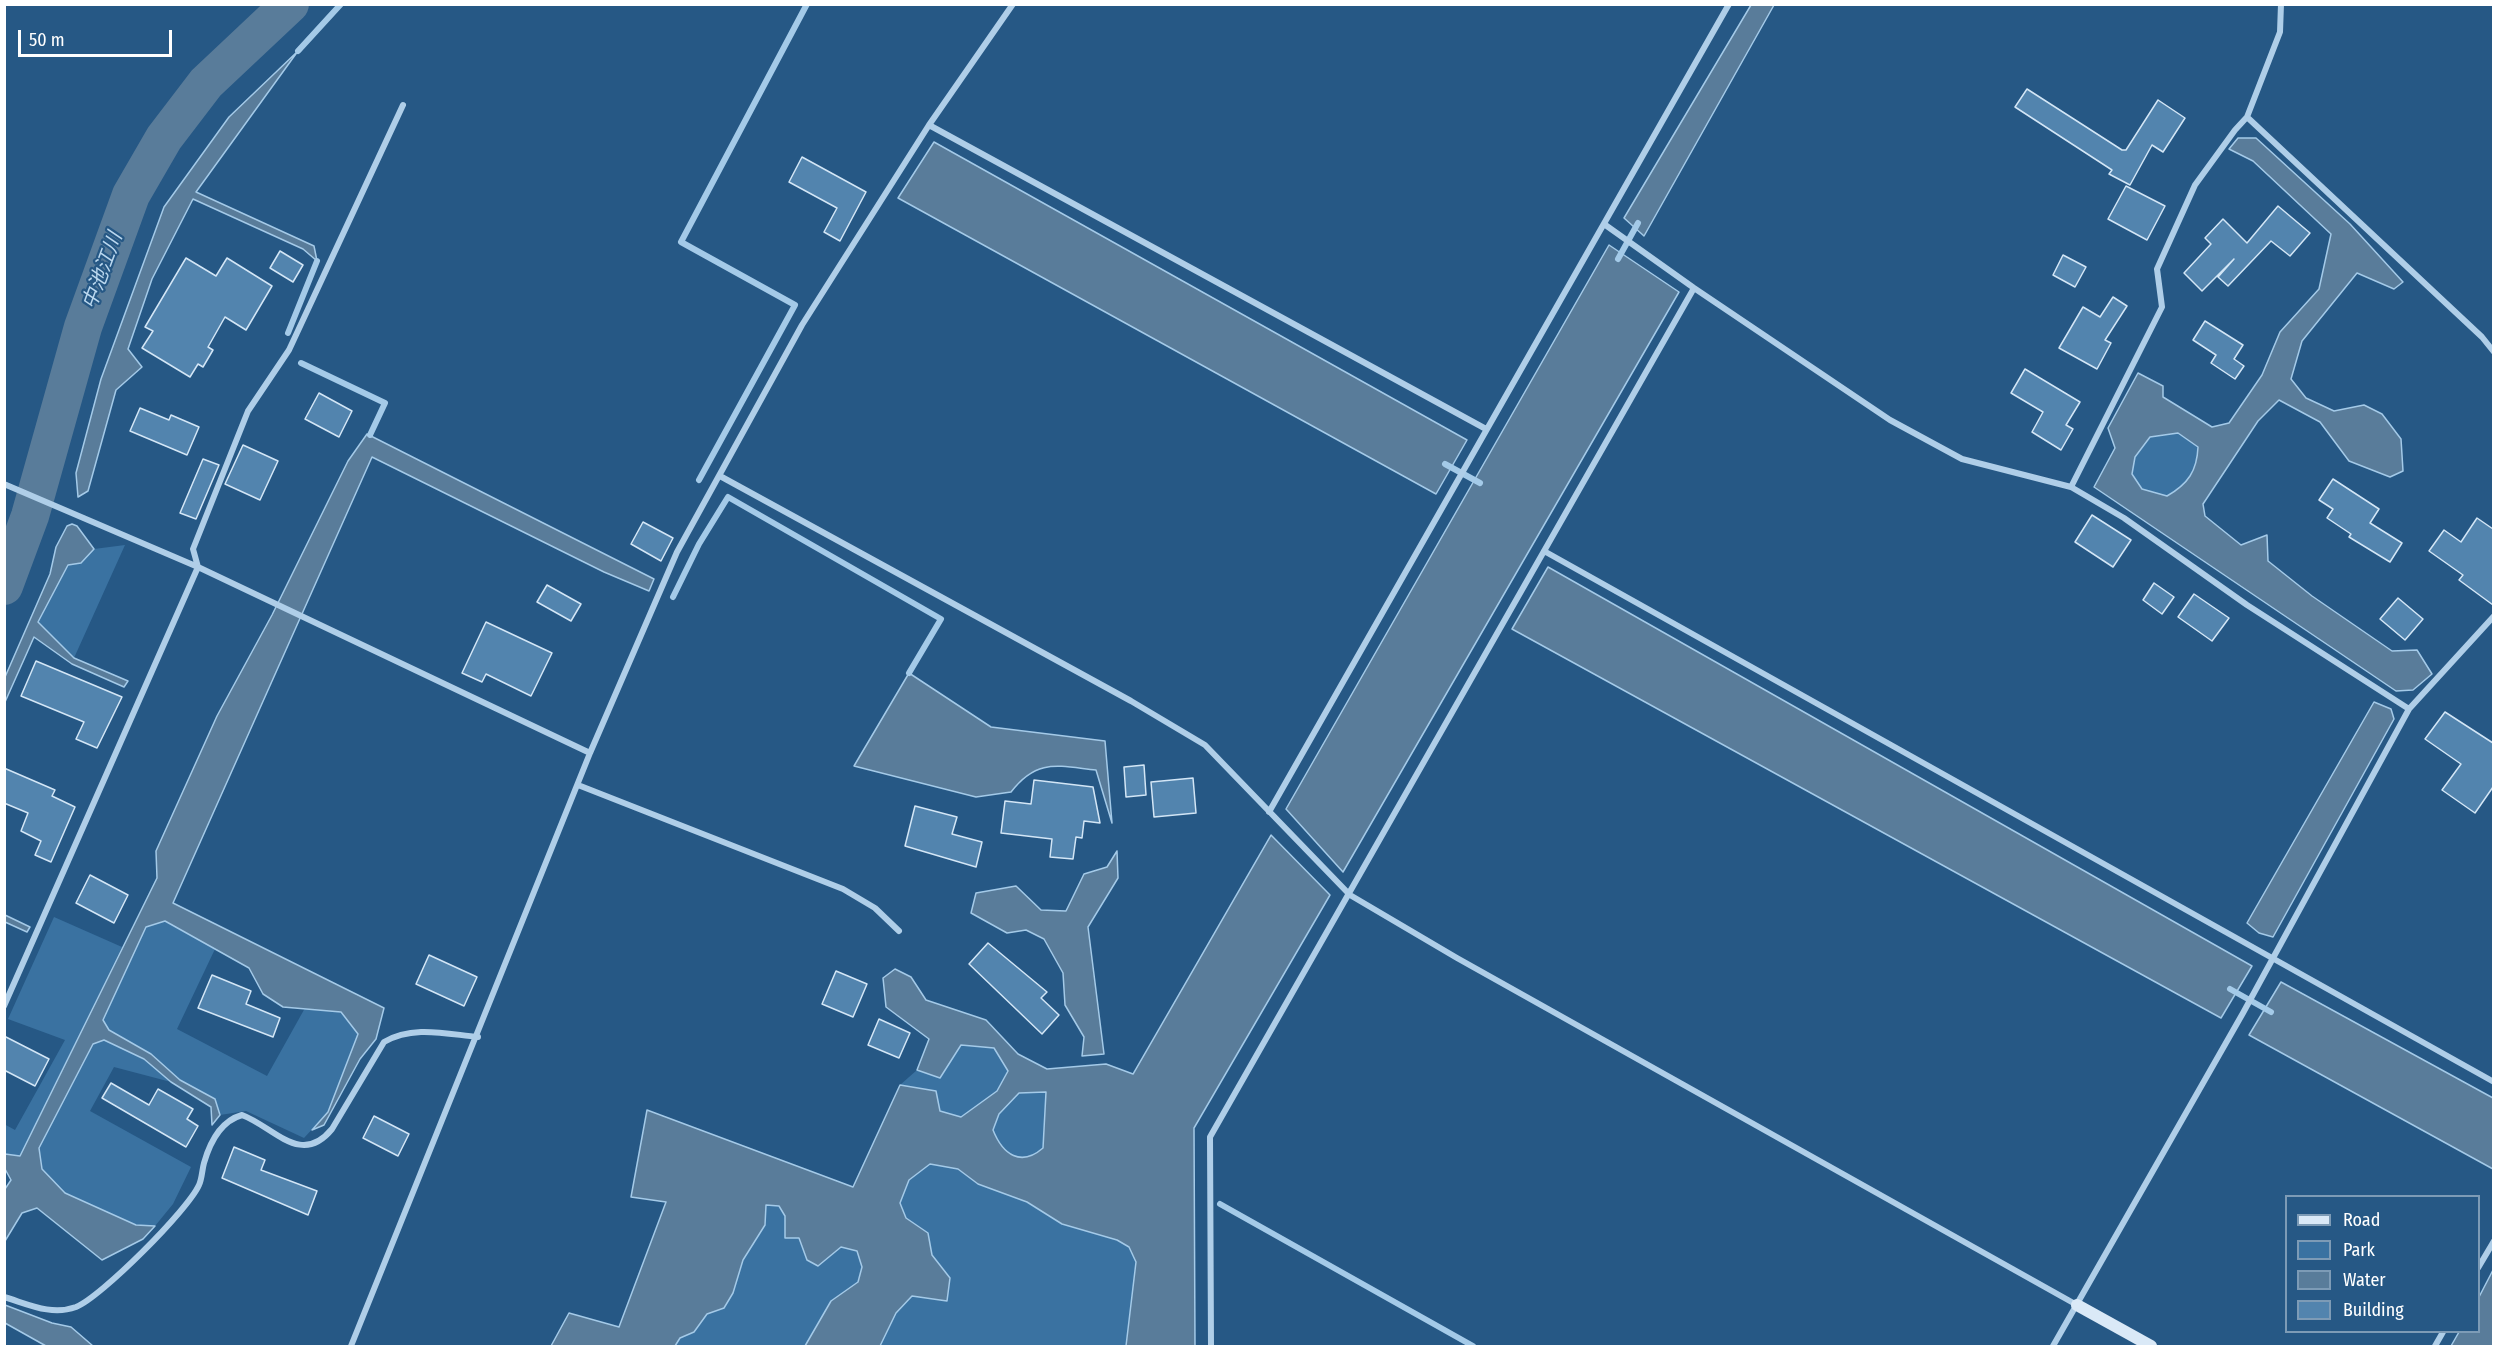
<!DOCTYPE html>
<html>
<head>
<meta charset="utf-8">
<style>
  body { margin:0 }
  #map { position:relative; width:2498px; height:1351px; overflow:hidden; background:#265885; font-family:"Fira Sans Condensed",sans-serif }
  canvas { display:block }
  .frame { position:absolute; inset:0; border:6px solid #fff; pointer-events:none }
  .legend { position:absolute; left:2285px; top:1195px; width:195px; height:138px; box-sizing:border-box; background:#265885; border:2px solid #7d9bb6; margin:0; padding:8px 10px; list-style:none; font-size:18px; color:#fff }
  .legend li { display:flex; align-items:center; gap:12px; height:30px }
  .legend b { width:30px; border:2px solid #7d9bb6 }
  .scale { position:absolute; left:18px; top:30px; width:154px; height:27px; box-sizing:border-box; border:3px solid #fff; border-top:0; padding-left:8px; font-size:18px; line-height:21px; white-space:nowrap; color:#fff; -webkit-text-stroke:4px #265885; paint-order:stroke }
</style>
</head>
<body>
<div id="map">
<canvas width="2498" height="1351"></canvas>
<div class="frame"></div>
<ul class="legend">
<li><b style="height:8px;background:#dae9f7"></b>Road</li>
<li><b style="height:16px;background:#3a72a1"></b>Park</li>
<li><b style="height:16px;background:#597c9a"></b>Water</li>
<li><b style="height:16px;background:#5284ae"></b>Building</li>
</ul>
<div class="scale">50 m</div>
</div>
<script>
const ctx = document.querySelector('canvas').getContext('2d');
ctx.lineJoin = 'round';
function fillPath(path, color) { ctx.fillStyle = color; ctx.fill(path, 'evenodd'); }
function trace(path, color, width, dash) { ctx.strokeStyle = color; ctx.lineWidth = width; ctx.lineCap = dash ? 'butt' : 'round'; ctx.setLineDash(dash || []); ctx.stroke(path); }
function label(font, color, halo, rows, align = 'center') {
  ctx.font = font + ' "Fira Sans Condensed","Noto Sans JP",sans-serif'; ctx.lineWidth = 4.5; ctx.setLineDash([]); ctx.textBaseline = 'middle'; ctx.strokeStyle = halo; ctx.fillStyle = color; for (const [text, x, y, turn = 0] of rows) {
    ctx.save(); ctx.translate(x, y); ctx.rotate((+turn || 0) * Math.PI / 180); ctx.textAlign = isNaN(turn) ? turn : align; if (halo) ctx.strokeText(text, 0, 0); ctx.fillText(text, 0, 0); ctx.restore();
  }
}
fillPath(new Path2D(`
  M2179,433L2198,446C2197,473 2189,483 2167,496L2142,489L2132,474L2135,457L2150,437Z
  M125,545L74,658L38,622L68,565L81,563L94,549Z
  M54,917L122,947L20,1156L5,1154L4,1124L15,1130L65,1040L8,1019Z
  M165,921L215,949L177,1029L267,1076L305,1008L341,1011L358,1034L328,1112L304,1138L246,1111L220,1115L215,1099L180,1080L151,1054L109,1030L103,1020L145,927Z
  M104,1040L144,1059L171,1082L114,1067L90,1111L191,1167L173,1204L155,1226L136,1225L64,1193L42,1169L39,1148L93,1044Z
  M961,1045L994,1048L1008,1071L997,1091L962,1117L940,1111L900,1085L917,1070L940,1078Z
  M1046,1092L1043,1148C1020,1167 1003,1155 993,1130L999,1114L1019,1093Z
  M930,1164L958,1169L978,1184L1027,1202L1062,1224L1117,1240L1129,1247L1136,1262L1126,1346H880L896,1313L912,1296L947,1301L950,1278L932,1255L928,1233L906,1218L900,1202L909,1180Z
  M766,1205H779L785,1216L787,1230L799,1238L807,1260L818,1266L841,1247L857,1251L862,1266L858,1282L831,1301L805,1346H675L680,1338L694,1332L707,1314L724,1308L733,1293L743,1260L765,1225Z`), '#3a72a1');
const water = new Path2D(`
  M1751,5H1774L1644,236L1624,218Z
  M298,51L196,192L314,246L317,261L303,249L193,199L152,279L128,349L142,367L116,390L88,491L78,497L76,473L101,379L164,207L229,117Z
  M2238,138H2256L2350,224L2403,282L2394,289L2357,273L2302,341L2291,379L2306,398L2334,411L2364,405L2382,414L2401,439L2403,471L2390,477L2349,461L2320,422L2279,400L2258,421L2203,504L2205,516L2241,545L2267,535L2268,561L2312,596L2392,651L2417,650L2432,674L2413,690L2396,691L2094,487L2115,448L2108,428L2138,373L2163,386V397L2212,427L2229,423L2262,375L2280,332L2319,289L2331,234L2253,161L2229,149ZM2178,433L2198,447C2197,471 2188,484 2167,496L2142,489L2132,474L2135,457L2150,437Z
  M934,142L1467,440L1436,494L898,198Z
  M1609,245L1679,292L1343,872L1286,809Z
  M367,434L654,579L649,591L604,572L372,457L173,903L384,1008L376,1039L360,1059L324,1125L312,1130L328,1112L358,1034L341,1012L283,1007L263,994L249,968L165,921L146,927L103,1020L109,1030L151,1054L180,1080L215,1099L220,1115L212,1125L211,1107L171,1082L144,1059L104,1040L93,1044L39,1148L42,1169L65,1193L136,1225L155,1226L143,1239L102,1260L37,1208L22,1213L5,1241V1189L11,1180L5,1169V1154L20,1156L157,878L156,851L217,716L272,615L348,461Z
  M72,524L77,526L94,549L81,563L68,565L38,622L74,658L128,681L124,687L72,664L34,637L5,702V677L50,574L56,547L67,526Z
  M1548,567L2252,966L2221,1018L1512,629Z
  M909,673L991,727L1105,741L1112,823L1096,770C1058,766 1037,758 1011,792L976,797L854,766Z
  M2374,702L2391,709L2394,719L2273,937L2259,933L2247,923Z
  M1271,835L1330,895L1194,1128L1195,1346H1126L1136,1262L1129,1247L1117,1240L1062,1224L1027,1202L978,1184L958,1169L930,1164L909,1180L900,1203L906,1218L928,1233L932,1255L950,1278L947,1301L912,1296L896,1313L880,1346H805L831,1301L858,1282L862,1267L857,1251L841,1247L818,1266L807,1260L799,1238H785V1216L779,1206L766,1205L765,1225L743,1260L733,1293L724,1308L707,1314L694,1332L680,1338L675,1346H551L569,1313L619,1327L666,1202L631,1197L647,1110L853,1187L900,1085L936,1091L940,1111L961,1117L997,1091L1008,1071L994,1048L961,1045L940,1078L917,1070L929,1039L886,1007L883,978L895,969L911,977L926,1000L986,1020L1018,1054L1047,1069L1106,1064L1133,1074ZM1046,1092L1043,1148C1021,1167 1003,1155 993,1130L999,1114L1019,1093Z
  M1117,851L1118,878L1088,927L1104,1054L1082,1056L1084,1037L1065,1005L1063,973L1044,939L1026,930L1007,933L971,913L976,893L1016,886L1041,910L1066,911L1084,874L1107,867Z
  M5,915L30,927L27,932L5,922Z
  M2281,982L2493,1098V1169L2249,1035Z
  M2493,1270V1346H2451L2459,1332H2478L2479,1297Z
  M5,1305L52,1323L71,1327L93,1346H46L5,1323Z`);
fillPath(water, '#597c9a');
trace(water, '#a4cae8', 1.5);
trace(new Path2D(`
  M298,51L341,4
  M1618,259L1638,223
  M288,333L317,261
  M301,363L385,403L370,435
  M1445,464L1480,483
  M699,480L795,305L681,242L807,4
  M673,597L699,544L728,497L941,619L909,673
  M2230,989L2271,1012
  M1220,1204L1473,1346`), '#a4cae8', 6);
trace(new Path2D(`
  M4,586L30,516L83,327L131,195L164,138L206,83L290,4`), '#597c9a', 38);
const building = new Path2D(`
  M2027,89L2122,150H2126L2158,100L2185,118L2163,152L2152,145L2130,185L2109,174L2112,170L2015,107Z
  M802,157L866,192L840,241L824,232L837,208L789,182Z
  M2126,186L2165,206L2147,240L2108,219Z
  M2278,206L2310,233L2290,256L2271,241L2228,286L2218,277L2234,259L2202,291L2184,273L2211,244L2205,238L2223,219L2247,243Z
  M280,251L303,265L293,282L270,268Z
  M2063,255L2086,267L2075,287L2053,275Z
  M186,258L216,276L227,258L272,286L246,330L225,317L208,347L213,350L203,367L198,364L190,377L142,348L153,331L145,327Z
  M2113,297L2127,306L2105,340L2111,343L2097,369L2059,348L2083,307L2100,317Z
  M2205,321L2243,345L2234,359L2244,366L2235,379L2211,363L2216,355L2193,340Z
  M2025,369L2080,402L2066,425L2073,429L2061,450L2032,432L2043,412L2011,393Z
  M319,393L352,411L339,437L305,419Z
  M140,408L169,420L171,415L199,427L187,455L130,431Z
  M243,445L278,461L260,500L225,484Z
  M203,459L219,465L196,519L180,513Z
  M2333,479L2379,509L2370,523L2402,543L2390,562L2349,537L2351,534L2327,518L2333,509L2319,500Z
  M2092,515L2131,540L2113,567L2075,542Z
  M2477,518L2493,529V605L2459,580L2463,575L2429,551L2444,530L2461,542Z
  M643,522L673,538L661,561L631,544Z
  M2154,583L2174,597L2162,614L2143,600Z
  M547,585L581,604L571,621L537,602Z
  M2194,594L2229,618L2212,641L2178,617Z
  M2398,598L2423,619L2405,640L2380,619Z
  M486,622L552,653L531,696L486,674L482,682L462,673Z
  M36,661L122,697L97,748L76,739L84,722L21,696Z
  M2445,712L2493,743V787L2475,813L2442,790L2461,764L2425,739Z
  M1144,765L1146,795L1126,797L1124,767Z
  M4,768L55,790L52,796L75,807L51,862L35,855L41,841L21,831L28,813L4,803Z
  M1193,778L1196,813L1154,817L1151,782Z
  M1034,780L1093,787L1100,823L1084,821L1082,838L1076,837L1073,859L1050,857L1052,839L1001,833L1005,801L1031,804Z
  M915,806L957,817L952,834L982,842L976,867L905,846Z
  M90,875L128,895L114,923L76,903Z
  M988,943L1047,992L1041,998L1059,1015L1042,1034L969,964Z
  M429,955L477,977L464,1006L416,984Z
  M836,971L867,984L853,1017L822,1004Z
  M212,975L251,991L246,1004L280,1018L273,1037L198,1008Z
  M879,1019L910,1033L899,1058L868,1045Z
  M4,1036L49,1059L35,1086L4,1070Z
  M111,1083L149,1105L158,1089L193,1109L187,1119L198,1126L186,1147L102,1098Z
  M374,1116L409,1134L398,1156L363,1138Z
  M234,1147L265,1160L261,1170L317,1191L308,1215L222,1178Z`);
fillPath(building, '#5284ae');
trace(building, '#d3e6f6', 1.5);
trace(new Path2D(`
  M2247,117L2482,337L2494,352
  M929,125L1486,429
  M1604,224L1694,288L1890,420L1962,459L2071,487L2124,518L2247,605L2409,709
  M720,476L1131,701L1205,745L1350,895L1457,958L2077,1305
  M4,484L198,567L590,753
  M2071,487L2162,307L2157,269L2195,185L2235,130L2247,117L2280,32L2281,4
  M1544,551L2494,1082
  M578,785L843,889L875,908L899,931
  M1269,812L1729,4
  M4,1006L198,567L193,549L248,411L289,350L403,105
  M2478,1268L2494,1241
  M4,1297C28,1304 51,1316 76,1307C101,1297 188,1210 199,1185C202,1179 202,1170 204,1163C210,1142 221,1121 242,1115C274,1127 301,1167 332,1129L384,1042C413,1025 446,1034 478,1037
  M351,1346L590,753L677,552L802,325L929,125L1013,4
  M1211,1346L1210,1137L1694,288
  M2053,1346L2243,1013L2409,709L2494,616
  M2435,1346L2443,1332`), '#afcee8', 6);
trace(new Path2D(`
  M2077,1305L2151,1346`), '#dae9f7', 12);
label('italic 20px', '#bbd8ef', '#265885', [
  ["中池江川",103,271,-70]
]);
</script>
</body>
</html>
